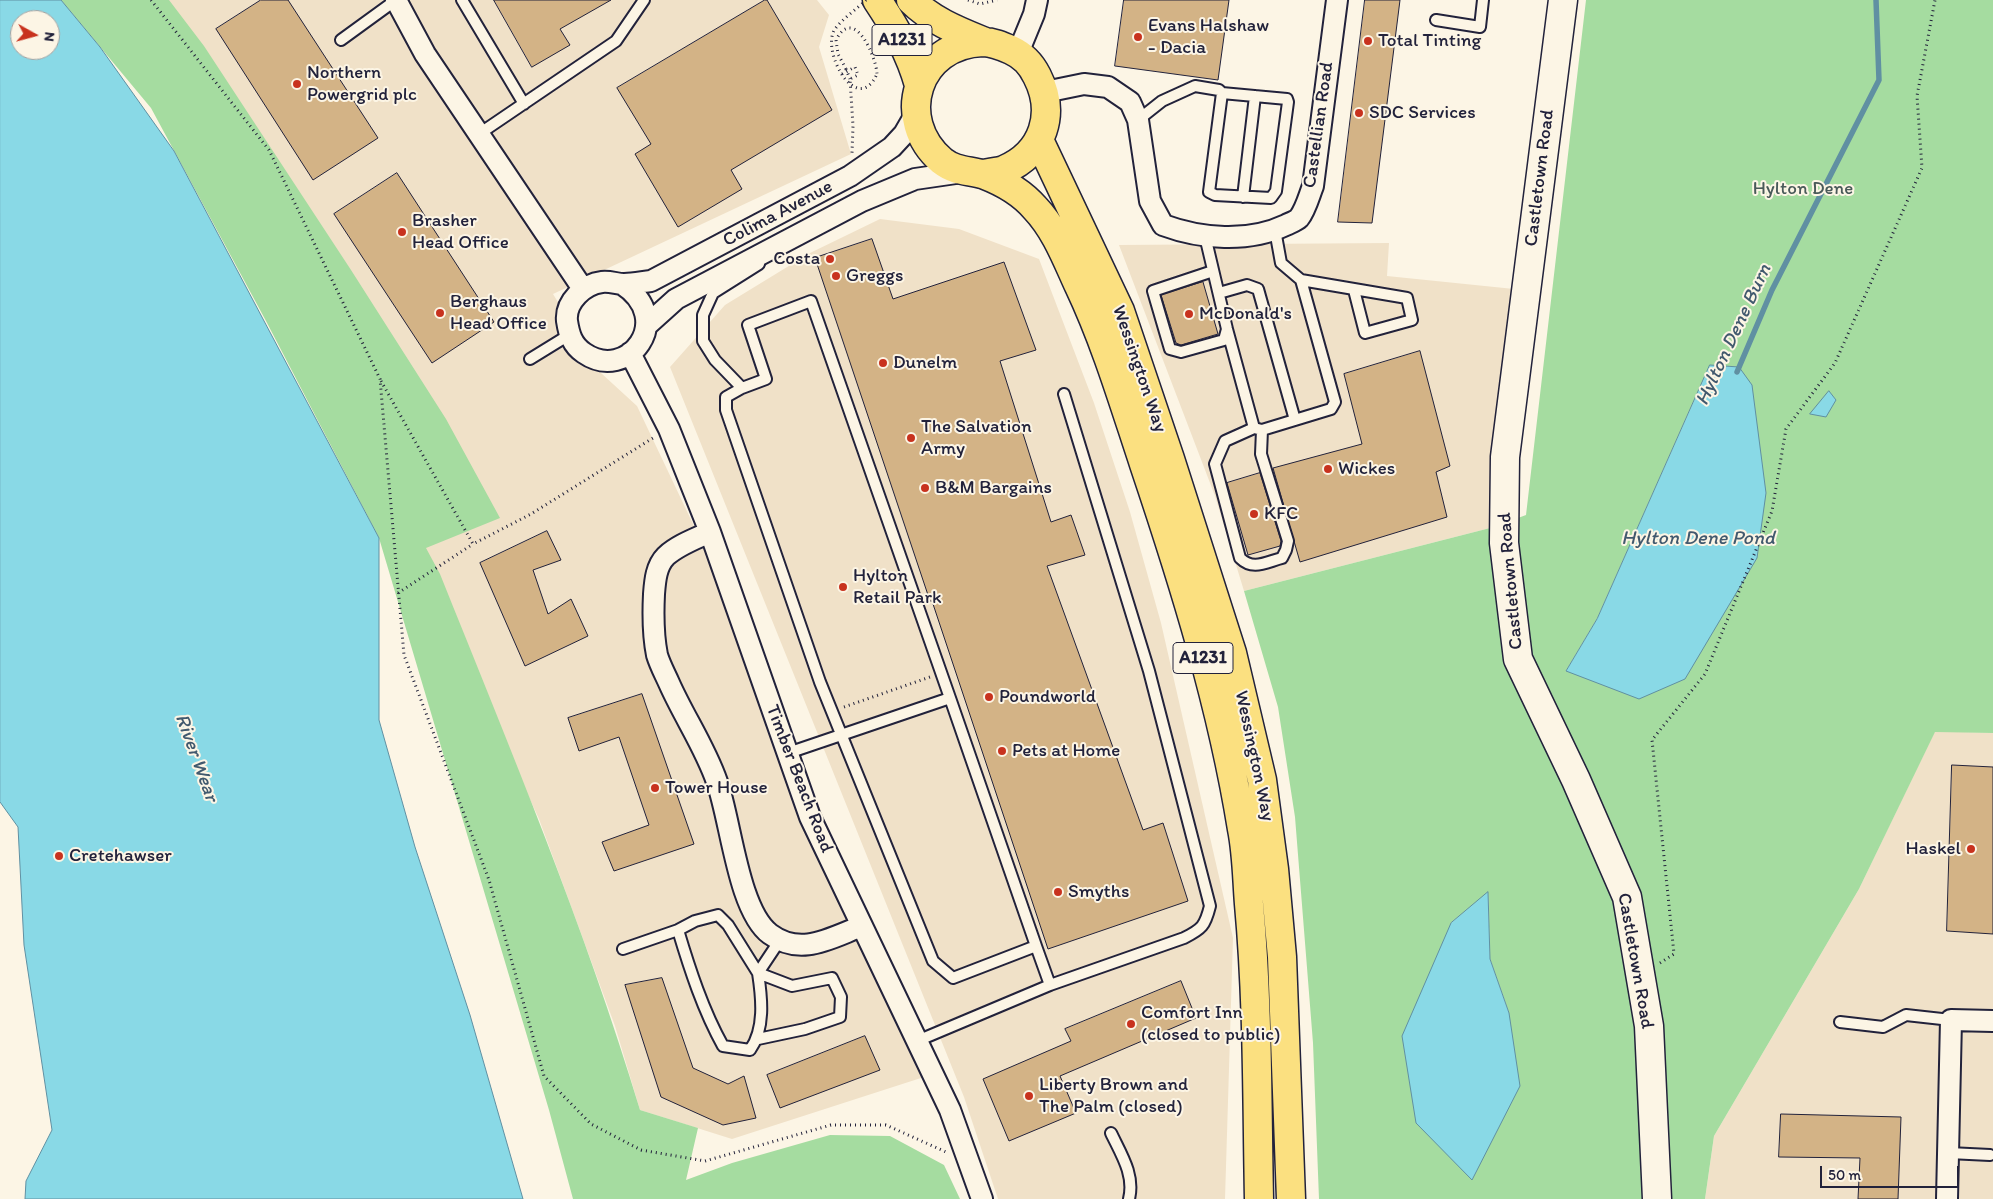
<!DOCTYPE html>
<html>
<head>
<meta charset="utf-8">
<style>
  body { margin:0 }
  #map { position:relative; width:1993px; height:1199px; overflow:hidden; background:#fcf5e5; font-family:Itim,sans-serif }
  canvas { display:block }
  .north { position:absolute; left:10px; top:10px; width:50px; height:50px; box-sizing:border-box; background:#fcf5e5; border:1px solid #a5a1a1; border-radius:50%; rotate:97deg; font-size:14px; font-weight:700; line-height:20px; text-align:center; color:#22223b }
  .north::after { content:''; display:block; margin:auto; width:18px; height:22px; background:#c8321e; clip-path:polygon(50% 0,100% 100%,50% 72%,0 100%) }
  .scale { position:absolute; left:1820px; top:1166px; width:139px; height:22px; box-sizing:border-box; border:2px solid #22223b; border-top:0; padding-left:6px; font-size:15px; line-height:18px; white-space:nowrap; color:#22223b; -webkit-text-stroke:4px #fcf5e5; paint-order:stroke }
</style>
</head>
<body>
<div id="map">
<canvas width="1993" height="1199"></canvas>
<div class="north">N</div>
<div class="scale">50 m</div>
</div>
<script>
const ctx = document.querySelector('canvas').getContext('2d');
ctx.lineJoin = 'round';
function fillPath(path, color) { ctx.fillStyle = color; ctx.fill(path, 'evenodd'); }
function trace(path, color, width, dash) { ctx.strokeStyle = color; ctx.lineWidth = width; ctx.lineCap = dash ? 'butt' : 'round'; ctx.setLineDash(dash || []); ctx.stroke(path); }
function label(font, color, halo, rows, align = 'center') {
  ctx.font = font + ' Itim,sans-serif'; ctx.lineWidth = 4; ctx.setLineDash([]); ctx.textBaseline = 'middle'; ctx.strokeStyle = halo; ctx.fillStyle = color; for (const [text, x, y, turn = 0] of rows) {
    ctx.save(); ctx.translate(x, y); ctx.rotate((+turn || 0) * Math.PI / 180); ctx.textAlign = isNaN(turn) ? turn : align; if (halo) ctx.strokeText(text, 0, 0); ctx.fillText(text, 0, 0); ctx.restore();
  }
}
fillPath(new Path2D(`
  M167,0H817L829,15L819,47L851,154L553,294L601,373L637,406L769,684L881,958L924,1077L732,1139L640,1110L615,1026L539,819L323,351Z
  M880,219L959,229L1039,259L1094,403L1130,512L1161,623L1233,938L1225,1199H998L964,1097L670,367L725,305L810,253Z
  M1389,243L1387,276L1514,289L1494,527L1244,591L1215,496L1119,245Z
  M1935,731L1993,733V1199H1705L1714,1136L1859,889Z`), '#f0e1c8');
fillPath(new Path2D(`
  M61,0H169L204,46L351,270L446,419L500,518L426,548L440,574C511,751 585,927 640,1110L698,1128L686,1180L732,1163L830,1135L890,1136L944,1165L960,1199H573L549,1110L379,538L266,321L151,108Z
  M1586,0H1993V733L1935,732L1859,889L1714,1136L1705,1199H1319L1313,1043L1295,817L1278,707L1244,591L1494,527L1526,515ZM1710,365L1766,493L1566,671L1597,619ZM1488,893L1490,959L1509,1013L1451,923Z`), '#a5dca0');
const water = new Path2D(`
  M0,0H61L100,47L174,151L379,538V720L415,847L470,1015L523,1199H25L26,1181L52,1130L24,945L18,827L0,802ZM20,20H50V50H20Z
  M1710,365L1739,367L1752,385L1766,493L1757,558L1685,679L1639,699L1566,671L1597,619Z
  M1829,391L1836,400L1826,417L1810,414Z
  M1488,892L1490,959L1509,1013L1520,1086L1472,1180L1416,1123L1402,1036L1451,923Z`);
fillPath(water, '#89d9e6');
trace(water, '#6090a2', 1);
trace(new Path2D(`
  M1737,372L1772,290L1879,80L1876,0`), '#6090a2', 5.5);
const building = new Path2D(`
  M261,0H288L378,138L313,180L216,29Z
  M494,0H611L560,29L570,45L532,67Z
  M765,0H767L832,110L731,170L742,189L678,227L635,154L651,144L617,88Z
  M1124,0H1229L1218,80L1115,66Z
  M1365,0H1400L1372,223L1338,222Z
  M397,173L494,322L432,363L334,214Z
  M872,239L893,299L1004,262L1036,350L1000,361L1051,522L1071,515L1085,555L1047,566L1143,830L1163,823L1188,901L1048,949L932,601H930L815,258Z
  M1203,282L1218,334L1181,345L1176,343L1161,295Z
  M1420,351L1450,466L1436,472L1447,517L1300,562L1273,468L1362,444L1344,374Z
  M1260,473L1281,541L1280,546L1248,555L1227,483Z
  M547,531L561,560L533,570L548,614L571,599L588,636L525,666L480,563Z
  M642,694L694,844L614,871L602,842L649,825L619,737L579,751L568,718Z
  M1952,765L1993,767V934L1947,931Z
  M662,978L693,1068L728,1084L744,1076L756,1118L723,1125L661,1097L625,985Z
  M1181,981L1196,1018L1060,1076L1076,1113L1009,1141L983,1079L1071,1041L1065,1029Z
  M865,1036L880,1070L780,1108L767,1075Z
  M1781,1114L1901,1117L1898,1199H1858L1860,1158L1779,1157Z`);
fillPath(building, '#d3b386');
trace(building, '#22223b', 1);
const lane = new Path2D(`
  M462,0L524,104
  M1436,20L1480,27L1483,0
  M341,40L396,0
  M1138,120L1162,101L1195,86L1219,90L1222,93L1209,192L1215,195L1271,198L1276,191L1288,102L1287,99L1222,93
  M479,134L616,41L644,0
  M1243,197L1255,96
  M1275,230L1281,263L1301,280L1407,298L1412,320L1365,333L1354,290
  M1205,236L1227,329L1254,428L1262,430L1331,409L1335,402L1301,280
  M1213,271L1153,291L1170,349L1181,352L1224,340L1227,329
  M1219,293L1247,285L1258,289L1295,420
  M530,359L569,335
  M742,388L715,360L703,341V315L713,293L759,264
  M1254,428L1225,441L1215,464L1240,558C1253,571 1266,562 1282,558L1286,550L1288,541L1261,454L1262,430
  M788,753L950,698L1036,946L953,978L933,961L820,682L726,410V397L742,388L766,379L748,325L811,301L950,698
  M678,930C690,970 703,1010 723,1046L750,1050C765,1029 762,999 758,973L780,940
  M623,949L678,930L695,921L718,915L728,925L758,973L792,986L832,978L841,997L840,1017L805,1029L758,1039
  M1050,985L1184,938C1202,929 1205,926 1210,906L1149,671L1064,394
  M1840,1022L1883,1027L1906,1015L1951,1020
  M917,1041L1050,985L1036,946
  M1111,1133C1121,1154 1135,1175 1129,1199
  M1949,1153L1990,1155`);
const street = new Path2D(`
  M396,0L425,54L583,289
  M1018,53L1034,14L1037,0
  M1045,92L1084,84L1108,87L1130,102L1138,120L1150,201L1163,225C1201,239 1248,243 1286,225C1290,223 1296,221 1299,218C1306,209 1309,196 1313,186L1337,0
  M622,284C677,320 627,383 584,353C572,345 569,334 567,321C565,302 584,284 602,282C610,281 617,284 624,284C633,284 642,282 651,281L850,176L892,147L904,134L915,115
  M646,326L676,299L862,201L915,179L963,172
  M630,353L669,429L710,532L810,817L950,1110L982,1199
  M710,532C695,539 678,545 666,556C656,566 655,581 654,594C653,614 653,635 657,655C660,665 665,674 669,683C684,717 705,747 717,782C731,821 738,910 770,934C801,957 830,938 862,926
  M1947,1199L1951,1020L1993,1021`);
const secondary = new Path2D(`
  M1563,0L1505,457L1504,543L1518,659L1576,780L1627,897L1649,1026L1657,1199`);
const highway = new Path2D(`
  M877,0C895,27 910,53 919,85
  M911,0C932,21 958,31 985,42
  M1039,140L1120,311L1170,459L1232,653L1262,780L1274,869L1282,957L1291,1199
  M982,174C989,173 998,172 1004,170C1044,153 1056,113 1037,76C1031,64 1024,56 1011,50C1002,46 993,42 983,42C917,44 893,119 942,161C956,172 969,170 985,175C1003,182 1022,193 1035,208C1056,230 1067,260 1079,286C1106,343 1124,404 1144,464C1184,583 1222,705 1242,829C1247,854 1247,879 1249,904C1258,1002 1257,1101 1259,1199`);
trace(lane, '#22223b', 14);
trace(street, '#22223b', 24);
trace(secondary, '#22223b', 31);
trace(highway, '#22223b', 31);
trace(new Path2D(`
  M151,0L269,150L380,379L404,655L489,880L544,1076L591,1124L641,1150L705,1161L831,1125H886L946,1152
  M968,0L980,4L997,0
  M846,69L838,54L836,40C854,5 876,56 877,74
  M842,74L855,67L858,75L850,79L853,126L852,153
  M381,381L473,544L531,514L653,438
  M398,593L473,544
  M844,707L930,677
  M1660,963L1674,954L1652,740L1705,674L1772,511L1786,429L1835,363L1922,168L1917,96L1935,0`), '#22223b', 3, [1, 4]);
trace(lane, '#fcf5e5', 10);
trace(street, '#fcf5e5', 20);
trace(secondary, '#fcf5e5', 28);
trace(highway, '#fbe080', 28);
trace(new Path2D(`
  M866,0C857,9 843,18 835,29C820,50 857,118 877,74
  M846,69L850,79`), '#22223b', 3, [1, 4]);
for (const [x, y, r, color] of [
  [1138,37,5,"#c8321e"],
  [1368,41,5,"#c8321e"],
  [297,84,5,"#c8321e"],
  [1359,113,5,"#c8321e"],
  [402,232,5,"#c8321e"],
  [830,259,5,"#c8321e"],
  [836,276,5,"#c8321e"],
  [440,313,5,"#c8321e"],
  [1189,314,5,"#c8321e"],
  [883,363,5,"#c8321e"],
  [911,438,5,"#c8321e"],
  [1328,469,5,"#c8321e"],
  [925,488,5,"#c8321e"],
  [1254,514,5,"#c8321e"],
  [843,587,5,"#c8321e"],
  [989,697,5,"#c8321e"],
  [1002,751,5,"#c8321e"],
  [655,788,5,"#c8321e"],
  [1971,849,5,"#c8321e"],
  [59,856,5,"#c8321e"],
  [1058,892,5,"#c8321e"],
  [1131,1024,5,"#c8321e"],
  [1029,1096,5,"#c8321e"]
]) { const dot = new Path2D(); dot.arc(x, y, r, 0, 2 * Math.PI); ctx.fillStyle = color; ctx.fill(dot); trace(dot, '#fcf5e5', 2); }
for (const [x, y, w] of [
  [902,40,60],
  [1203,658,60]
]) { const box = new Path2D(); box.roundRect(x - w / 2, y - 15.5, w, 31, 4); ctx.fillStyle = '#fcf5e5'; ctx.fill(box); trace(box, '#22223b', 1); }
label('bold 18px', '#22223b', null, [
  ["A1231",902,40],
  ["A1231",1203,658]
]);
label('19px', '#22223b', '#fcf5e5', [
  ["Evans Halshaw",1148,26],
  ["- Dacia",1148,48],
  ["Total Tinting",1378,41],
  ["Northern",307,73],
  ["Powergrid plc",307,95],
  ["SDC Services",1369,113],
  ["Brasher",412,221],
  ["Head Office",412,243],
  ["Costa",820,259,"right"],
  ["Greggs",846,276],
  ["Berghaus",450,302],
  ["Head Office",450,324],
  ["McDonald's",1199,314],
  ["Dunelm",893,363],
  ["The Salvation",921,427],
  ["Army",921,449],
  ["Wickes",1338,469],
  ["B&M Bargains",935,488],
  ["KFC",1264,514],
  ["Hylton",853,576],
  ["Retail Park",853,598],
  ["Poundworld",999,697],
  ["Pets at Home",1012,751],
  ["Tower House",665,788],
  ["Haskel",1961,849,"right"],
  ["Cretehawser",69,856],
  ["Smyths",1068,892],
  ["Comfort Inn",1141,1013],
  ["(closed to public)",1141,1035],
  ["Liberty Brown and",1039,1085],
  ["The Palm (closed)",1039,1107]
], 'left');
label('19px', '#22223b', '#fcf5e5', [
  ["Castellian Road",1319,125,-82],
  ["Castletown Road",1540,178,-83],
  ["Colima Avenue",778,214,-28],
  ["Wessington Way",1139,369,71],
  ["Castletown Road",1511,581,-95],
  ["Wessington Way",1254,756,78],
  ["Timber Beach Road",799,779,69],
  ["Castletown Road",1635,961,80]
]);
label('19px', '#495a59', '#fcf5e5', [
  ["Hylton Dene",1803,189]
]);
label('italic 20px', '#41596e', '#fcf5e5', [
  ["Hylton Dene Burn",1734,335,-65],
  ["Hylton Dene Pond",1698,539],
  ["River Wear",196,758,70]
]);
</script>
</body>
</html>
